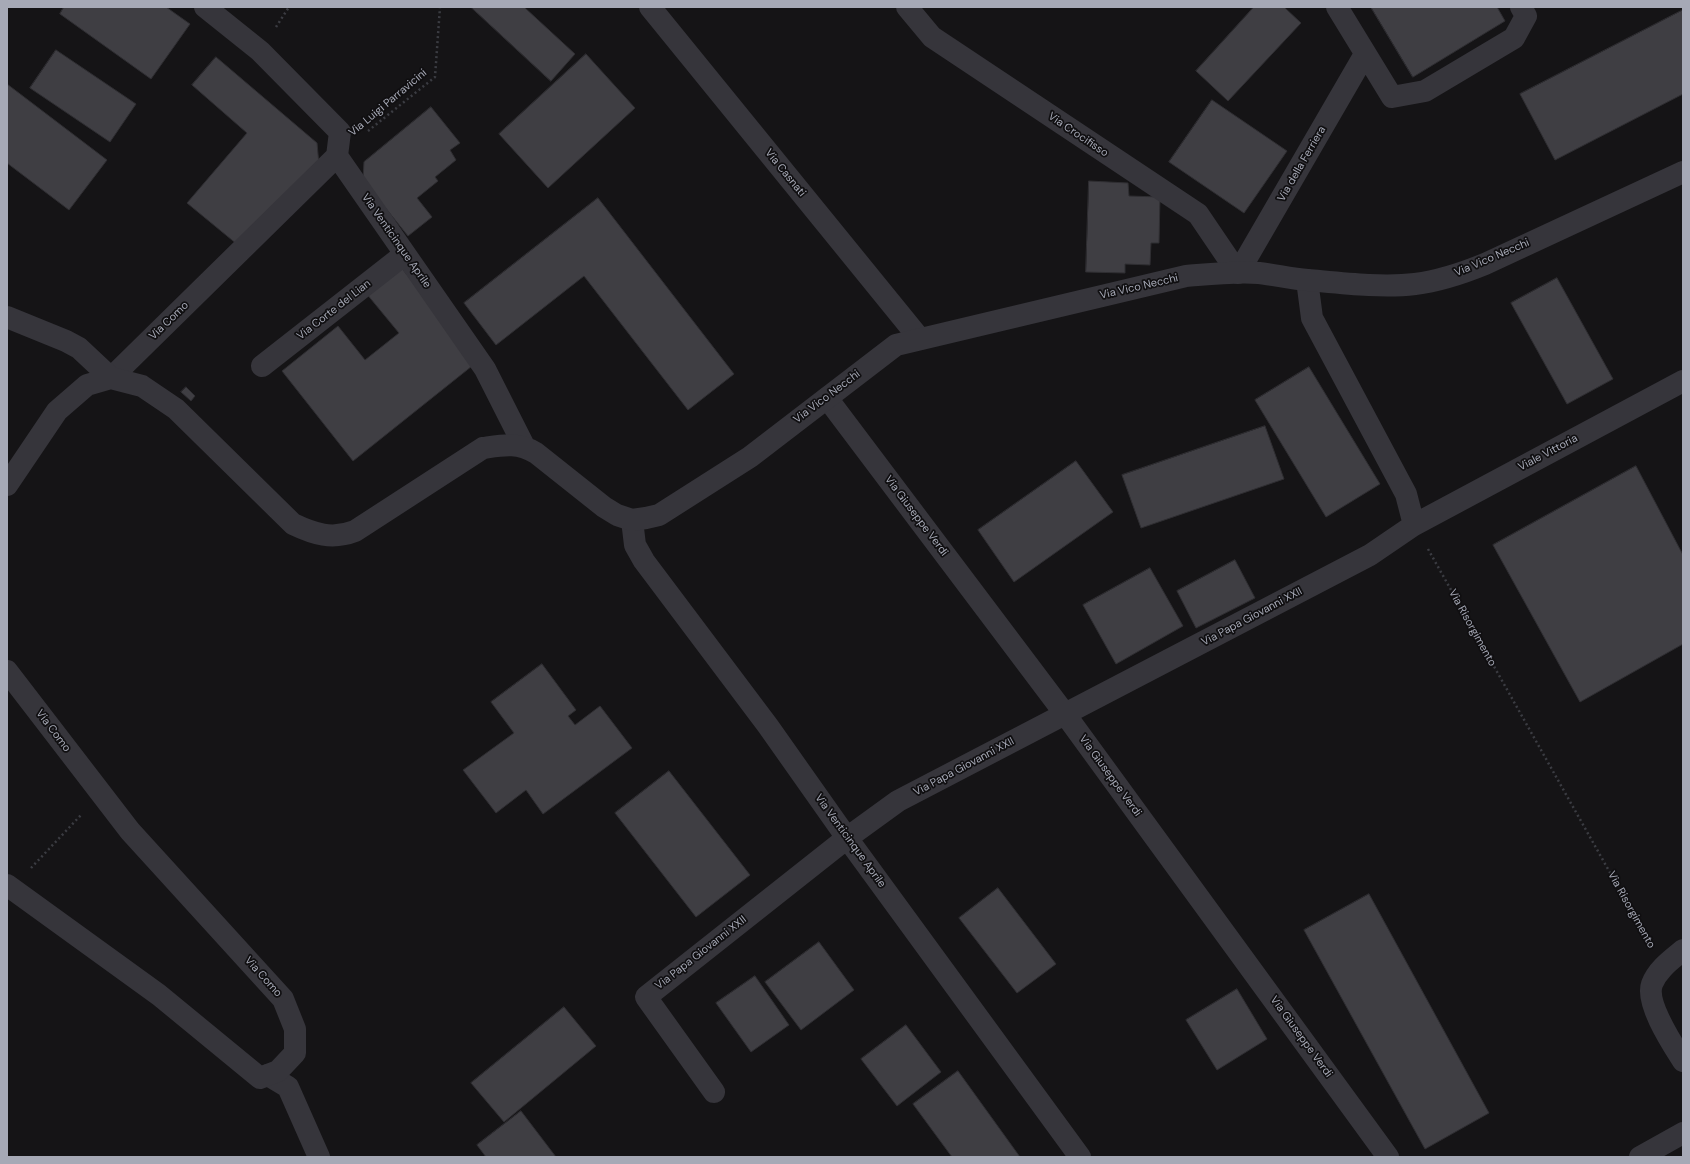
<!DOCTYPE html>
<html>
<head>
<meta charset="utf-8">
<style>
  body { margin:0 }
  #map { position:relative; width:1690px; height:1164px; overflow:hidden; background:#151416; font-family:"DM Sans",sans-serif }
  canvas { display:block }
  .frame { position:absolute; inset:0; border:8px solid #a6a9b6; pointer-events:none }
</style>
</head>
<body>
<div id="map">
<canvas width="1690" height="1164"></canvas>
<div class="frame"></div>
</div>
<script>
const ctx = document.querySelector('canvas').getContext('2d');
ctx.lineJoin = 'round';
function fillPath(path, color) { ctx.fillStyle = color; ctx.fill(path, 'evenodd'); }
function trace(path, color, width, dash) { ctx.strokeStyle = color; ctx.lineWidth = width; ctx.lineCap = dash ? 'butt' : 'round'; ctx.setLineDash(dash || []); ctx.stroke(path); }
function label(font, color, halo, rows, align = 'center') {
  ctx.font = font + ' "DM Sans",sans-serif'; ctx.lineWidth = 3.5; ctx.setLineDash([]); ctx.textBaseline = 'middle'; ctx.strokeStyle = halo; ctx.fillStyle = color; for (const [text, x, y, turn = 0] of rows) {
    ctx.save(); ctx.translate(x, y); ctx.rotate((+turn || 0) * Math.PI / 180); ctx.textAlign = isNaN(turn) ? turn : align; if (halo) ctx.strokeText(text, 0, 0); ctx.fillText(text, 0, 0); ctx.restore();
  }
}
const building = new Path2D(`
  M64,7H166L190,24L151,79L60,14Z
  M471,7H524L575,54L551,81Z
  M1254,7H1284L1301,23L1228,101L1196,71Z
  M1371,7H1497L1505,21L1413,77Z
  M1683,10V94L1555,160L1520,94Z
  M56,50L136,104L110,142L30,88Z
  M586,54L635,108L548,188L499,134Z
  M216,57L317,143L319,165L238,245L187,203L247,133L192,85Z
  M7,84L107,160L69,210L7,163Z
  M1212,100L1287,151L1244,213L1169,162Z
  M431,107L460,143L450,150L456,160L435,177L438,181L417,198L432,217L408,236L363,180L364,162Z
  M1089,181L1128,183L1129,196L1160,197L1159,243H1151L1150,265L1125,264V273L1086,272Z
  M598,198L734,374L688,410L584,276L496,345L464,303Z
  M400,266L477,362L353,461L282,371L338,326L365,360L399,333L366,293Z
  M1557,278L1613,379L1567,404L1511,303Z
  M1309,367L1380,484L1326,517L1255,400Z
  M186,387L195,396L191,401L181,392Z
  M1265,426L1284,479L1141,528L1122,475Z
  M1076,461L1113,512L1014,582L978,530Z
  M1636,466L1683,555V644L1580,702L1493,545Z
  M1235,560L1255,598L1196,628L1177,591Z
  M1150,568L1183,626L1116,664L1083,605Z
  M542,664L576,710L568,716L575,725L600,706L632,748L543,814L526,790L496,813L463,770L514,733L491,702Z
  M669,771L750,875L696,917L615,813Z
  M998,888L1056,964L1017,993L959,918Z
  M1369,894L1489,1113L1425,1149L1304,930Z
  M819,942L854,990L801,1030L765,982Z
  M755,976L789,1025L751,1052L716,1003Z
  M1237,989L1267,1039L1217,1070L1186,1020Z
  M564,1007L596,1046L504,1122L471,1083Z
  M906,1025L941,1072L897,1106L861,1059Z
  M958,1071L1020,1157H952L913,1104Z
  M521,1111L556,1157H486L477,1145Z`);
fillPath(building, '#3f3e43');
trace(building, '#2f2e32', 1);
trace(new Path2D(`
  M276,27L289,7
  M368,131L435,77L440,7
  M1428,549L1649,942
  M31,868L81,815`), '#3b3c42', 2.5, [2, 3]);
trace(new Path2D(`
  M205,7L260,51L340,132L337,156L485,369L524,446
  M650,7L920,339
  M907,7L932,37L1198,214L1238,273L1365,54
  M1337,7L1392,97L1425,91L1514,38L1526,16L1521,7
  M1307,280L1312,318L1406,494L1414,525
  M262,366L405,254
  M111,378L337,156
  M827,398L1065,714L1388,1157
  M632,520L635,545L644,561L768,726L847,838L1080,1157
  M1683,950C1671,960 1658,969 1652,984C1645,1003 1673,1045 1683,1061
  M268,1075L288,1087L319,1157
  M714,1092L646,997L847,838L898,801L1370,555L1414,525L1683,381
  M1640,1157L1683,1133`), '#36353b', 22);
trace(new Path2D(`
  M7,317L66,341L79,348L111,378L142,386L176,409L293,524C314,534 332,540 355,531L483,448C504,445 517,442 536,453L604,507L617,515L632,520L646,518L659,515L750,457L896,345L1186,276C1210,274 1235,271 1259,273C1276,275 1292,279 1308,280C1341,283 1382,288 1415,284C1439,281 1463,273 1485,264L1683,172
  M7,485L57,411L87,385L111,378
  M7,671L130,831L283,999L295,1029V1053L278,1071L260,1078L159,995L7,885`), '#36353b', 22);
label('11px', '#a6a9b6', '#100f11', [
  ["Via Luigi Parravicini",388,103,-40],
  ["Via Crocifisso",1078,135,34],
  ["Via della Ferriera",1302,164,-60],
  ["Via Casnati",785,173,51],
  ["Via Venticinque Aprile",396,241,55],
  ["Via Vico Necchi",1492,258,-23],
  ["Via Vico Necchi",1139,287,-13],
  ["Via Corte del Lian",334,310,-38],
  ["Via Como",169,321,-44],
  ["Via Vico Necchi",827,397,-37],
  ["Viale Vittoria",1548,453,-28],
  ["Via Giuseppe Verdi",916,516,53],
  ["Via Papa Giovanni XXII",1252,617,-28],
  ["Via Risorgimento",1472,628,61],
  ["Via Como",53,731,53],
  ["Via Papa Giovanni XXII",964,767,-28],
  ["Via Giuseppe Verdi",1110,776,54],
  ["Via Venticinque Aprile",850,841,54],
  ["Via Risorgimento",1631,910,61],
  ["Via Papa Giovanni XXII",701,953,-38],
  ["Via Como",263,977,48],
  ["Via Giuseppe Verdi",1301,1037,54]
]);
</script>
</body>
</html>
